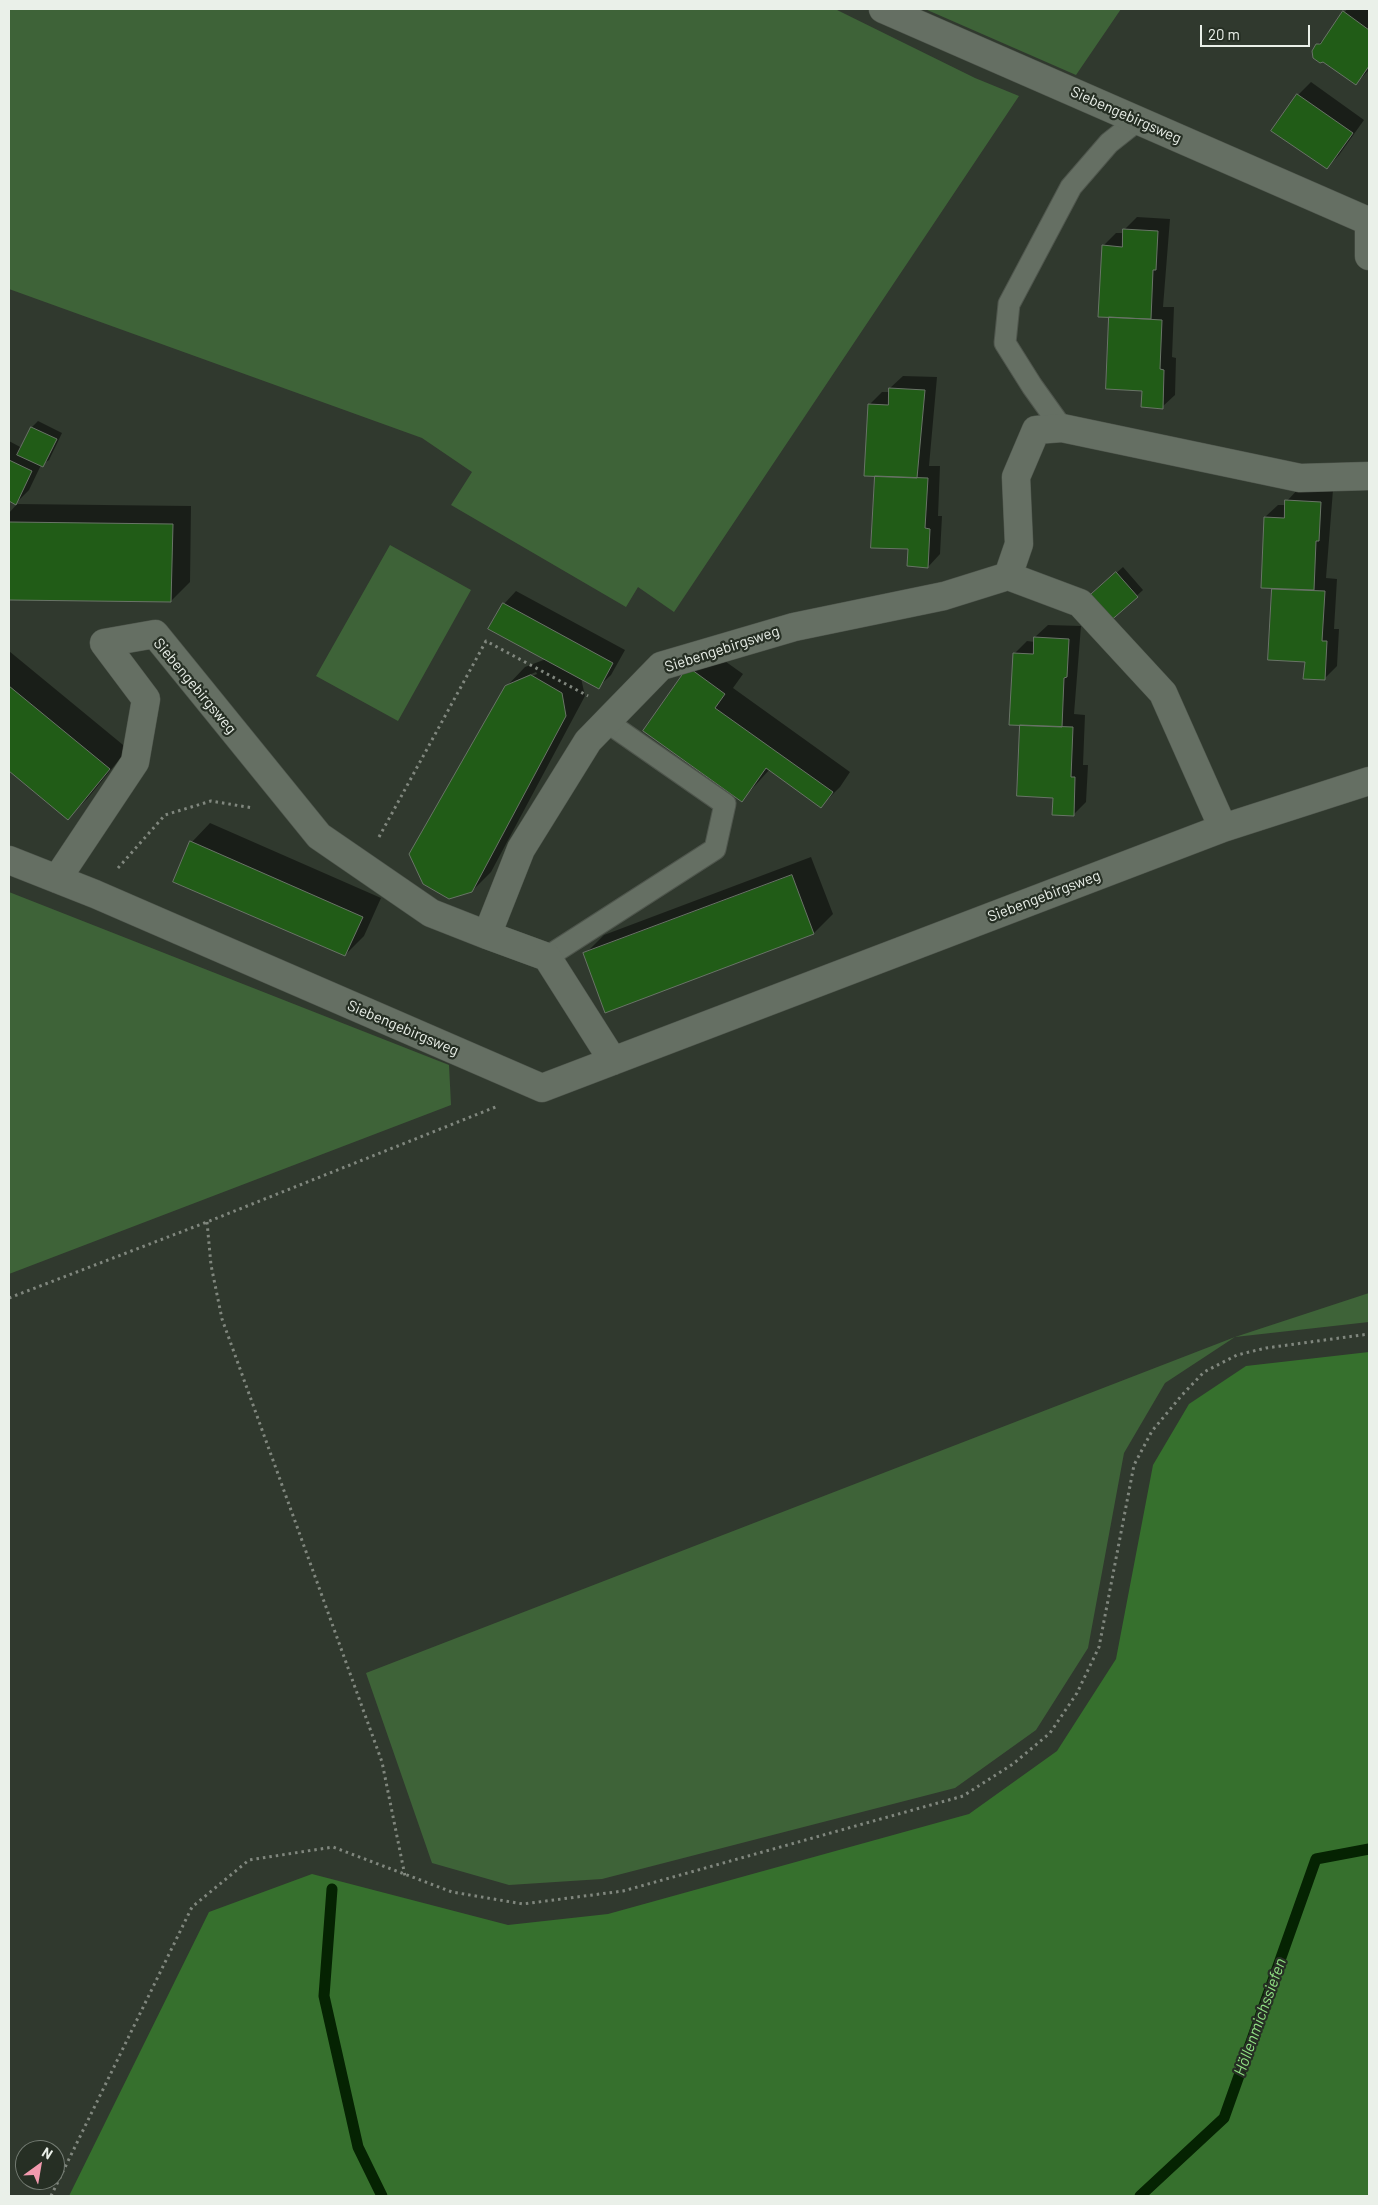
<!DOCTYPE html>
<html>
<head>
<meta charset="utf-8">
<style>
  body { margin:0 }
  #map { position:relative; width:1378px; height:2205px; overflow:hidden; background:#30392e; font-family:Barlow,sans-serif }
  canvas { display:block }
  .frame { position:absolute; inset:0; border:10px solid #eaf0e9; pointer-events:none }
  .north { position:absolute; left:15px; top:2140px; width:50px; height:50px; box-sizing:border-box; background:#262f24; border:1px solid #747c73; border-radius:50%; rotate:32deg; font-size:14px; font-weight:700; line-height:20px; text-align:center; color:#eaf0e9 }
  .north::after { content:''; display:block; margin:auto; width:18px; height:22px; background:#f29aae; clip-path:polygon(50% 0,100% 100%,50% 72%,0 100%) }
  .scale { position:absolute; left:1200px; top:25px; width:110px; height:22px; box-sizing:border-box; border:2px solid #eaf0e9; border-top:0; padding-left:6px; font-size:15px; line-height:18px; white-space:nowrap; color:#eaf0e9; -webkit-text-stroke:4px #262f24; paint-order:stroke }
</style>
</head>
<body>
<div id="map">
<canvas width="1378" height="2205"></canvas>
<div class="frame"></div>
<div class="north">N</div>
<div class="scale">20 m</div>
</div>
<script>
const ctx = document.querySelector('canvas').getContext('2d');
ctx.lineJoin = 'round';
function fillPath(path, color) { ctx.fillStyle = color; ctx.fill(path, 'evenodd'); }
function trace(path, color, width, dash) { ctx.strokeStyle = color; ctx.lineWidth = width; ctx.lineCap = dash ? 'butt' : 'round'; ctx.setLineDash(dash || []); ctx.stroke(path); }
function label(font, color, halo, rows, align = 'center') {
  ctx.font = font + ' Barlow,sans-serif'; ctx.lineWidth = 4.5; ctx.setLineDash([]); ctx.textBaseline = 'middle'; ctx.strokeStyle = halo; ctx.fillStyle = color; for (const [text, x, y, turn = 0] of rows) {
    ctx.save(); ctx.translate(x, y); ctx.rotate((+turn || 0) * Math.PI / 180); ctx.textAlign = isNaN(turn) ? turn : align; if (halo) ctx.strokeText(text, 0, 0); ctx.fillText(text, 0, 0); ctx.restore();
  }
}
fillPath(new Path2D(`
  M9,9H835L975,78L1019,96L674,612L638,587L626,607L451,505L472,472L422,438L9,289Z
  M925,9H1121L1076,75Z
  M390,545L471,590L398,721L316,676Z
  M9,892L449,1065L451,1105L9,1274Z
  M1369,1293V1322L1235,1337L1165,1383L1124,1453L1088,1648L1036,1730L955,1788L602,1879L509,1885L432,1863L366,1673L1235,1337Z`), '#3e6338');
fillPath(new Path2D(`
  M1369,1352V2196H69L209,1912L312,1874L508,1925L608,1914L969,1814L1057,1751L1116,1659L1153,1465L1189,1404L1246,1366Z`), '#36702d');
fillPath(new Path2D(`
  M1347,9H1369V70L1356,83L1317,45L1328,35Z
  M1311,82L1364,120L1339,155L1327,168L1273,130L1298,95Z
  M1137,217L1170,219L1163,307H1174L1172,357L1176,358L1175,395L1162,407L1143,390L1111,316L1103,246L1116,233H1124V230Z
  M903,376L937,377L929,466H940L938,516H942L940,554L928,567L909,548L876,475L869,405L882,392H890V388Z
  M38,421L62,433L49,460L41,465L29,490L16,503L9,500V441L22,448L32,427Z
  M1299,488L1333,490L1326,578L1337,579L1334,629H1339L1337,666L1324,679L1306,661L1269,659L1273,588L1265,517L1278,505H1286L1287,501Z
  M17,504L191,506L190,582L171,601L9,598V513Z
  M1123,567L1143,590L1108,622L1094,593Z
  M516,591L625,650L611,675L598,687L581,678L585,696L491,872L472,891L506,687L525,667L546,659L504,604ZM536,672L537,674L515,683V681Z
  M1048,625L1081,626L1074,714L1085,715L1083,765H1088L1086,802L1073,815L1054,797L1021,724L1014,654L1027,641L1035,642V637Z
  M708,649L743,674L733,688L850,772L840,787L821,806L770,769L742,800L645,731Z
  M9,651L128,749L87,799L68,818L9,769Z
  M210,823L381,898L364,936L345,955L192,842Z
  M811,857L833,914L814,933L606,1011L585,954L604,935Z`), '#0007');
trace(new Path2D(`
  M332,1889L324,1996L358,2147L382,2196
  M1140,2196L1224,2118L1316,1859L1369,1849`), '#052302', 11);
const building = new Path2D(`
  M1343,11L1369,30V66L1356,85L1323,62L1320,63L1313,58L1312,51L1316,44H1320Z
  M1297,94L1353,133L1327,169L1271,131Z
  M1123,229L1158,231L1156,270H1153L1151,319L1098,317L1102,245L1122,247Z
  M1109,317L1162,320L1160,369L1164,370L1163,409L1141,407L1142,391L1106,389Z
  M889,388L925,390L917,478L864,476L868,404L888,405Z
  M31,427L57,439L43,467L17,455Z
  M9,460L32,471L16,505L9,501Z
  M875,476L928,478L925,528L930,529L928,568L907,566L908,549L871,548Z
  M1285,500L1321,502L1319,541H1316L1314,590L1261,588L1264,517L1284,518Z
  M9,522L173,524L171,602L9,600Z
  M1116,572L1138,597L1108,623L1086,599Z
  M1272,589L1325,591L1322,641H1327L1325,680L1303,679L1305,662L1268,660Z
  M503,603L613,663L599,689L488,629Z
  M1034,637L1069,639L1067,677L1064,678L1062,727L1009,725L1013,653L1033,654Z
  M688,667L725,694L715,708L833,792L821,808L766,768L742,802L643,731Z
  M531,675L562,693L566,716L472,892L449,899L423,884L409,854L505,686Z
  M9,686L110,769L68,820L9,771Z
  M1020,725L1073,727L1071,777H1075L1074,816L1052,815L1053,798L1017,796Z
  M190,841L363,917L345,956L173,882Z
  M792,875L814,934L605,1013L583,953Z`);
fillPath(building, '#215c17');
trace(building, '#697467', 1);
const service = new Path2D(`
  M1062,428L1032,386L1005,343L1009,304L1071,187L1109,143L1138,120
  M547,957L715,849L725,804L607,722`);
const minor = new Path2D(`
  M883,9L1368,221
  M1369,220V256
  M1008,576L1080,603L1163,693L1223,828
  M9,860L95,894L542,1088L1223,828L1369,781
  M57,879L135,762L146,699L104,643L155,634L319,836L431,913L487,935
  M613,1061L547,957L487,935L521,849L588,741L661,666L794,627L944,596L1008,576L1019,544L1016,477L1036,430L1062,428L1300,478L1369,476`);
trace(service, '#4f564d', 23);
trace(minor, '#4f564d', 29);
trace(new Path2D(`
  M379,837L486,641L588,696
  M118,868L165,815L211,801L253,808
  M207,1222L211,1265L222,1319L382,1762L405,1876
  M9,1298L207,1222L498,1106
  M51,2196L192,1907L249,1860L333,1847L452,1892L523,1904L623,1891L963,1796L1013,1764L1050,1733L1077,1693L1099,1647L1134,1465L1152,1431L1182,1395L1204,1372L1237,1355L1266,1348L1369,1334`), '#80877e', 3, [2.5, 4]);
trace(service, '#656f63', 21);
trace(minor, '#656f63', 28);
label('15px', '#eaf0e9', '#262f24', [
  ["Siebengebirgsweg",1126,115,24],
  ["Siebengebirgsweg",722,649,-18],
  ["Siebengebirgsweg",195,686,50],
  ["Siebengebirgsweg",1044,896,-21],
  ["Siebengebirgsweg",403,1028,23]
]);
label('italic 16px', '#91e184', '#262f24', [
  ["Höllenmichssiefen",1260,2017,-70]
]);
</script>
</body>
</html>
